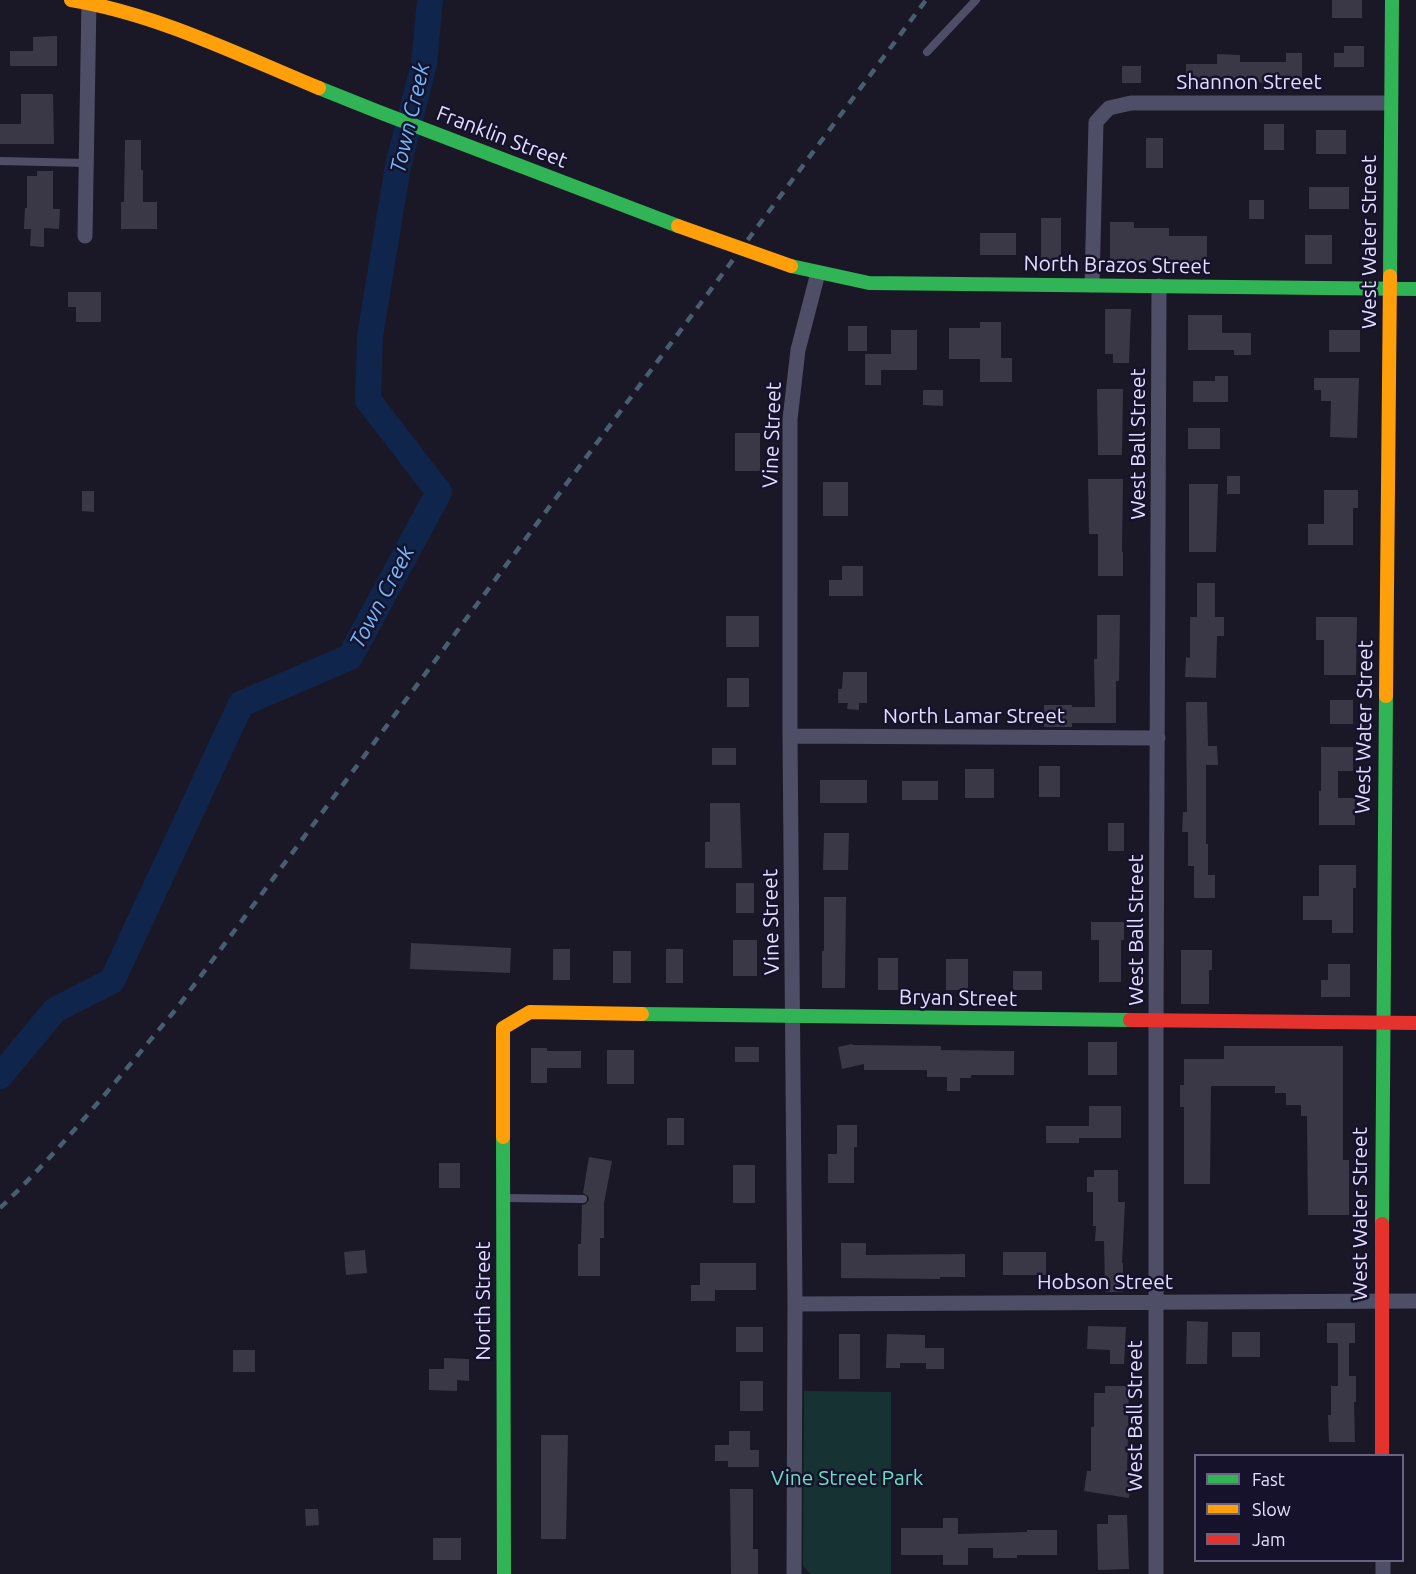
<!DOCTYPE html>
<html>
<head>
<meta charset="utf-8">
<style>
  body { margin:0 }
  #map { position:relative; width:1416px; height:1574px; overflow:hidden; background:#1a1826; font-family:Ubuntu,sans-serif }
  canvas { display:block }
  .legend { position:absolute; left:1194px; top:1454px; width:210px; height:108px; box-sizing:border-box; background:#17122c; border:2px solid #686480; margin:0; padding:8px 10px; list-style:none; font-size:18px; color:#e2defe }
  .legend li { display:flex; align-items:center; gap:12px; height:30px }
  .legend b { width:30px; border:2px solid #686480 }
</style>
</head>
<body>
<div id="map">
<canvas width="1416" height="1574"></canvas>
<ul class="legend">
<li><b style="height:8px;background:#30b455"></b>Fast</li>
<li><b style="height:8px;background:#ff9f0a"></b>Slow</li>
<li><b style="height:8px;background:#e5322d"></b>Jam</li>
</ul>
</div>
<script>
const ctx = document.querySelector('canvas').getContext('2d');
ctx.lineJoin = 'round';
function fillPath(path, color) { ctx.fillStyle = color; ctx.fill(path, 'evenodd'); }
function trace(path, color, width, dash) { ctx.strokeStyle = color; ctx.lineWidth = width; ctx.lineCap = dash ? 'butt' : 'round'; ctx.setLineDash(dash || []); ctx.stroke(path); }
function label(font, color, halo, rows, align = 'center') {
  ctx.font = font + ' Ubuntu,sans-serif'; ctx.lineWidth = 5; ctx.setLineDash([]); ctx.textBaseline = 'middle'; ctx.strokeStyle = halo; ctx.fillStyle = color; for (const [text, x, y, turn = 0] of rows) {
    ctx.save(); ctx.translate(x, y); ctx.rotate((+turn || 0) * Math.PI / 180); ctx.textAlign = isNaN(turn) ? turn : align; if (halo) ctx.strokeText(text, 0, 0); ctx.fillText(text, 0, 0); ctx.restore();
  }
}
fillPath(new Path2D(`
  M804,1391L891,1392V1574H811L805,1569L803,1565Z`), '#163233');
trace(new Path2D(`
  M0,1076L55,1010L112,981L241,704L350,657L439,492L368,400L370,336L398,166L424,64L430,0`), '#10254b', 26);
fillPath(new Path2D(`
  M1332,0H1362V18H1332Z
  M57,36V66H10V51H33V37Z
  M1344,46H1364V67H1334V53H1344Z
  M1286,53H1302V79H1271V83L1203,80V87H1186V64H1217V54L1240,55V62H1286Z
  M1122,66H1141V83H1122Z
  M21,94H53L54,144H0V124H21Z
  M1264,124H1284V150H1264Z
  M1316,130H1346V154H1316Z
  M1146,138H1163V168H1146Z
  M125,140H141V170H143V202H157V229H121V202H124Z
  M37,171H53V209H60L59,229L44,228V247L30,246L31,229H24L25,208H27V176H37Z
  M1309,187H1349V209H1309Z
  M1249,200H1264V219H1249Z
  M1041,218H1061V260H1041Z
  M1110,222H1134V228H1169V236H1207V262L1110,260Z
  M980,233H1016V255H980Z
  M1305,235H1332V264H1305Z
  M68,292H101V322H76V307H68Z
  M1105,309H1131L1129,363H1113V354H1105Z
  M1188,315H1222V333H1251V355H1234V350H1188Z
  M980,322H1001V358H1012V382H980V359H949V328H980Z
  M848,326H867V351H848Z
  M891,330H917V370H881V385H865V354H891Z
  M1329,330H1360V352H1329Z
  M1215,376H1228V402H1193V381H1215Z
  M1314,378H1359L1357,438L1330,437L1331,401H1321V390H1314Z
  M1097,389H1123L1122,455H1098Z
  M923,390H943V406L923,405Z
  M1188,428H1220V449H1188Z
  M735,433H760V471H735Z
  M1227,476H1240V494H1227Z
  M1088,479H1123L1122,552H1123V576H1098V534H1089Z
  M823,482H848V516H823Z
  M1189,484H1218L1216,552H1189Z
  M1324,490H1358V508H1353V545H1308V524H1324Z
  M82,491H94V512L82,511Z
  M842,566H863V596H829V580H842Z
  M1197,583H1215V617H1224V636H1217L1216,678L1185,677L1186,657L1190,658V617H1197Z
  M1097,615H1120L1119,681H1116V723H1072V727H1044V705H1072V707H1095L1094,659H1097Z
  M726,616H759V647H726Z
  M1316,617H1357L1356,675H1324V640H1316Z
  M843,672H867V703H859V710L847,709L848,703H838V689H842Z
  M727,678H749V707H727Z
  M1330,700H1353V724H1330Z
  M1186,702H1207L1208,746H1217L1218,765H1206V844H1208V875H1215V898H1194V866H1188V832H1182L1183,812H1187Z
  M1321,747H1353V771H1338V798H1355V825H1319V791H1321Z
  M712,748H736V765H712Z
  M1039,766H1060V797H1039Z
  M965,769H994V798H965Z
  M820,780H867V803H820Z
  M902,781H938V800H902Z
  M710,803H740L742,868H705V842H710Z
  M1108,823H1124V851H1108Z
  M824,833H849L848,870H823Z
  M1319,865H1356V888H1353V933H1332V920H1303V896H1319Z
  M736,883H754V913H736Z
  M824,897H846L845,988H822V951H824Z
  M1091,922H1124V940H1121V982H1099V940H1091Z
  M733,940H757V976H733Z
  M411,943L511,948L510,973L410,969Z
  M553,949H570V980H553Z
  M666,949H683V983H666Z
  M1181,950H1212V970H1209V1004H1181Z
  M613,951H631V983H613Z
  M878,958H898V990H878Z
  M946,959H968V990H946Z
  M1328,964H1350V997H1321V980H1328Z
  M1013,971H1042V990H1013Z
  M1088,1042H1117V1075H1088Z
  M852,1044L853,1045L941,1046V1050L1014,1051V1075H971V1078H960V1091H947V1077H927V1070H864V1064L842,1069L838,1047Z
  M1224,1046H1343V1160H1349V1215H1308L1307,1116H1301V1105H1286V1093H1275V1086H1211L1210,1184H1184V1107H1180V1085H1184V1059H1224Z
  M735,1047H759V1062H735Z
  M531,1048H547V1051H581V1068H547V1083H531Z
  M607,1050H634V1084H607Z
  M1089,1106H1121V1138H1079V1143H1046V1126H1089Z
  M667,1118H684V1145H667Z
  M837,1125H857V1147H854V1183H828V1154H837Z
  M589,1157L612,1161L604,1203V1238H600V1276H578V1244H581L582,1205L586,1204L589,1200L588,1196L583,1193Z
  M439,1163H460V1188H439Z
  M733,1165H755V1203H733Z
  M1094,1170H1118V1202H1125L1122,1263H1123V1292H1105L1104,1241H1095L1096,1226H1093V1192H1087V1177H1094Z
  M841,1243H866V1255L965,1254V1277H940V1279L841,1278Z
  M365,1250L367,1273L346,1275L344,1252Z
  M1003,1252H1046V1275H1003Z
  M700,1263H756V1290H715V1301H691V1285H700Z
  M1187,1321L1208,1322L1207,1364H1186Z
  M1327,1323H1355V1343H1349V1376H1356V1402H1354L1355,1442H1329L1328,1415H1331V1386H1338V1343H1327Z
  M1088,1326L1126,1327L1124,1364H1110V1350L1087,1349Z
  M736,1327H763V1352H736Z
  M1232,1332H1260V1357H1232Z
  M839,1334H860V1379H839Z
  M887,1334L925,1335V1348H944V1369H926V1363H900V1368H886Z
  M233,1350H255V1372H233Z
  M444,1358L469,1359V1381L457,1380V1391L429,1390V1369H444Z
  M740,1381H763V1411H740Z
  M1105,1386H1129L1127,1477H1132L1129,1498L1084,1491L1087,1471H1091V1427H1094V1393H1105Z
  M729,1431H750V1450H759V1467H728V1461H715V1445H729Z
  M541,1435H568L566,1539H541Z
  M730,1489H753V1549H758V1574H731Z
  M305,1509H318L319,1525L306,1526Z
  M1108,1515H1127L1129,1569L1098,1570L1097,1524H1108Z
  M943,1518H958V1534L1027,1532V1530H1057V1555H1017V1558H993V1548H968V1565H943V1555H901V1528H943Z
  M433,1538H461V1560H433Z`), '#3a3747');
trace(new Path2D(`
  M927,52L976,0
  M0,161L86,163
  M505,1198L583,1199`), '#4f4e67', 8);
trace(new Path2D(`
  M85,236L89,0
  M1092,285L1096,122L1109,108L1131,103H1390
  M790,736L1158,738
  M795,1304L1416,1301
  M1383,1560V1574
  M794,1574L795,1304L790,736V419L798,350L818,273
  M1156,1574V1021L1159,286`), '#4f4e67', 15);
trace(new Path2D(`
  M319,88L379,112L678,226
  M791,266L869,283L1416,289
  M1390,276L1392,0
  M642,1014L1130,1020
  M503,1137L504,1574
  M1382,1224L1386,696`), '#30b455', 14);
trace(new Path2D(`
  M71,0C157,14 239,55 319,88
  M1386,696L1390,276
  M503,1137V1028L530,1012L642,1014`), '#ff9f0a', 14);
trace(new Path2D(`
  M1130,1020L1416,1023
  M1382,1224V1456`), '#e5322d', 14);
trace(new Path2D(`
  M0,1208C64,1147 120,1076 177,1008L926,0`), '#485d6e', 4.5, [9, 8]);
trace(new Path2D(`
  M678,226L791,266`), '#ff9f0a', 14);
label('21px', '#e2defe', '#17122c', [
  ["Shannon Street",1249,82],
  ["Franklin Street",502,137,21],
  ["West Water Street",1369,242,-90],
  ["North Brazos Street",1117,265,1],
  ["Vine Street",772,435,-88],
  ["West Ball Street",1138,444,-90],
  ["North Lamar Street",974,716],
  ["West Water Street",1364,727,-89],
  ["Vine Street",771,922,-91],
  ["West Ball Street",1136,930,-90],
  ["Bryan Street",958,998,1],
  ["West Water Street",1360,1214,-90],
  ["Hobson Street",1105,1282],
  ["North Street",483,1301,-90],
  ["West Ball Street",1135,1416,-90]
]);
label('21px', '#6adfc3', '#17122c', [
  ["Vine Street Park",847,1478]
]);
label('italic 22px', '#6fb9fc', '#17122c', [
  ["Town Creek",410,118,-77],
  ["Town Creek",382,597,-62]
]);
</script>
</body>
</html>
